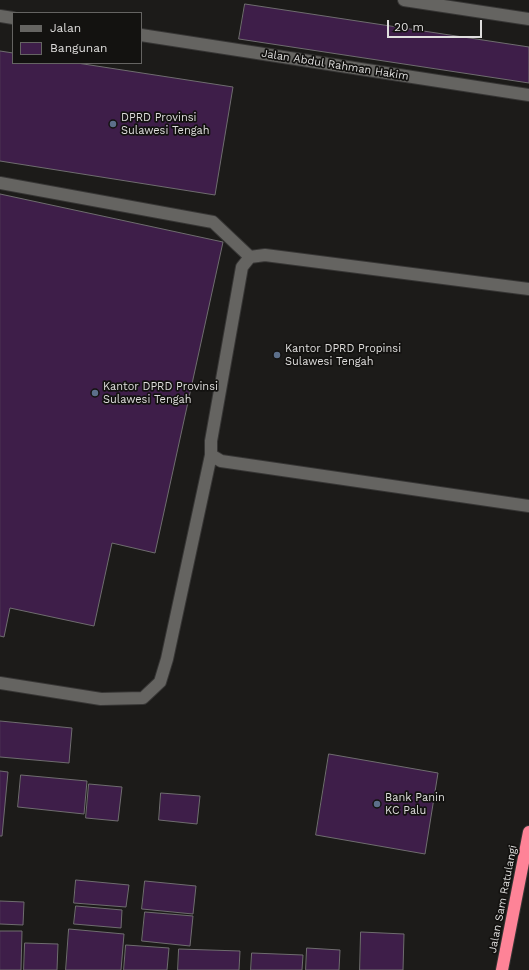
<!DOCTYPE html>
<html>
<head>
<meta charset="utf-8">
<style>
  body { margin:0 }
  #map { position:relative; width:529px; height:970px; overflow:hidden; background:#1c1b19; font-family:"Work Sans",sans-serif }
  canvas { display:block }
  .legend { position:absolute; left:12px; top:12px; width:130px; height:52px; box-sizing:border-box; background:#131210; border:1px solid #656462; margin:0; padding:5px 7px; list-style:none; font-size:12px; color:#dfdedd }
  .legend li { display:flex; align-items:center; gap:8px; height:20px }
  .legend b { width:20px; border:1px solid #656462 }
  .scale { position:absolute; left:387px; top:20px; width:95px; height:18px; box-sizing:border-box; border:2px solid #dfdedd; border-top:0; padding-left:5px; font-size:12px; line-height:14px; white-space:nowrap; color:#dfdedd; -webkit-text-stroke:3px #131210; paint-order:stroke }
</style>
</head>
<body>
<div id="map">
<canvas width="529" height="970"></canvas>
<ul class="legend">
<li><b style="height:5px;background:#656461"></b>Jalan</li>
<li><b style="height:11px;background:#3e1e49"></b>Bangunan</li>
</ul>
<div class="scale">20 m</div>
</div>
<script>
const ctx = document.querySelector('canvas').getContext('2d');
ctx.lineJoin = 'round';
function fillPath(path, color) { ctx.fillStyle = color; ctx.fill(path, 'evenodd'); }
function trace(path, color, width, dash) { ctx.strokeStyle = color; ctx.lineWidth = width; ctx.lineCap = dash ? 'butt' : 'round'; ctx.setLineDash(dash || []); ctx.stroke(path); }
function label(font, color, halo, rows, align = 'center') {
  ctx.font = font + ' "Work Sans",sans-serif'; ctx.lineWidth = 3.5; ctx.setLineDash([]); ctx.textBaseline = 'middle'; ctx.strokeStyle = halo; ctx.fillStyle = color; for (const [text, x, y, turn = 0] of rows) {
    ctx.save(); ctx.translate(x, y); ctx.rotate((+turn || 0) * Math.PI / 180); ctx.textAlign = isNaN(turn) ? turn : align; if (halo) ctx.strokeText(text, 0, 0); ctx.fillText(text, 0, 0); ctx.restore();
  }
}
const building = new Path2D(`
  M245,4L529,47V83L239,39Z
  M0,51L13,53V63H77L233,87L215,195L0,161Z
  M0,194L223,242L155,553L112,543L94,626L10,608L4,637L0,636Z
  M0,721L72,728L69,763L0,757Z
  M329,754L438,773L425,854L316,835Z
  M0,771L8,772L2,836H0Z
  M21,775L87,781L84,814L18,807Z
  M89,784L122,787L118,821L86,818Z
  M161,793L200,796L197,824L159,820Z
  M76,880L129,885L126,907L74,903Z
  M145,881L196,886L193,914L142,909Z
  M0,901L24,902L23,925L0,924Z
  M76,906L122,910L121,928L74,924Z
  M145,912L193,916L190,946L142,941Z
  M69,929L124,934L121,970H66Z
  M0,931H22L21,970H0Z
  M361,932L404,934L403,970H360Z
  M25,943L58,944L57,970H24Z
  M126,945L169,948L167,970H124Z
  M307,948L340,950L339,970H306Z
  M179,949L240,951L239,970H178Z
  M252,953L303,955L302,970H251Z`);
fillPath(building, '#3e1e49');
trace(building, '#6f6d6f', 1);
const lane = new Path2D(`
  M404,0L529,19
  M0,183L213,222L250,257
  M529,289L265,255L250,257L242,267L211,441V455L221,461L529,506
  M0,683L101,699L143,698L160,682L167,659L211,455`);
const street = new Path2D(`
  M0,16L13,18
  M141,35L529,95`);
const highway = new Path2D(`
  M502,970L529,832`);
trace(lane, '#373635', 14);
trace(street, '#373635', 14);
trace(highway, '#373635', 14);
trace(lane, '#656461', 12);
trace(street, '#656461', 12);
trace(highway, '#fe8397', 12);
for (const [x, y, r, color] of [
  [113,124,4,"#5c6f8a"],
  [277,355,4,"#5c6f8a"],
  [95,393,4,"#5c6f8a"],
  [377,804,4,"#5c6f8a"]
]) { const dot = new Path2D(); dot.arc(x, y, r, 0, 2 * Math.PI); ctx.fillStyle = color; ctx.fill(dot); trace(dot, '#131210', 1.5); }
label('11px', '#dfdedd', '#131210', [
  ["Jalan Abdul Rahman Hakim",335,65,9],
  ["Jalan Sam Ratulangi",503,899,-79]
]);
label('11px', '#dfdedd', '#131210', [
  ["DPRD Provinsi",121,118],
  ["Sulawesi Tengah",121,131],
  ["Kantor DPRD Propinsi",285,349],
  ["Sulawesi Tengah",285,362],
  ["Kantor DPRD Provinsi",103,387],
  ["Sulawesi Tengah",103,400],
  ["Bank Panin",385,798],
  ["KC Palu",385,811]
], 'left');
</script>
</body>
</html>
